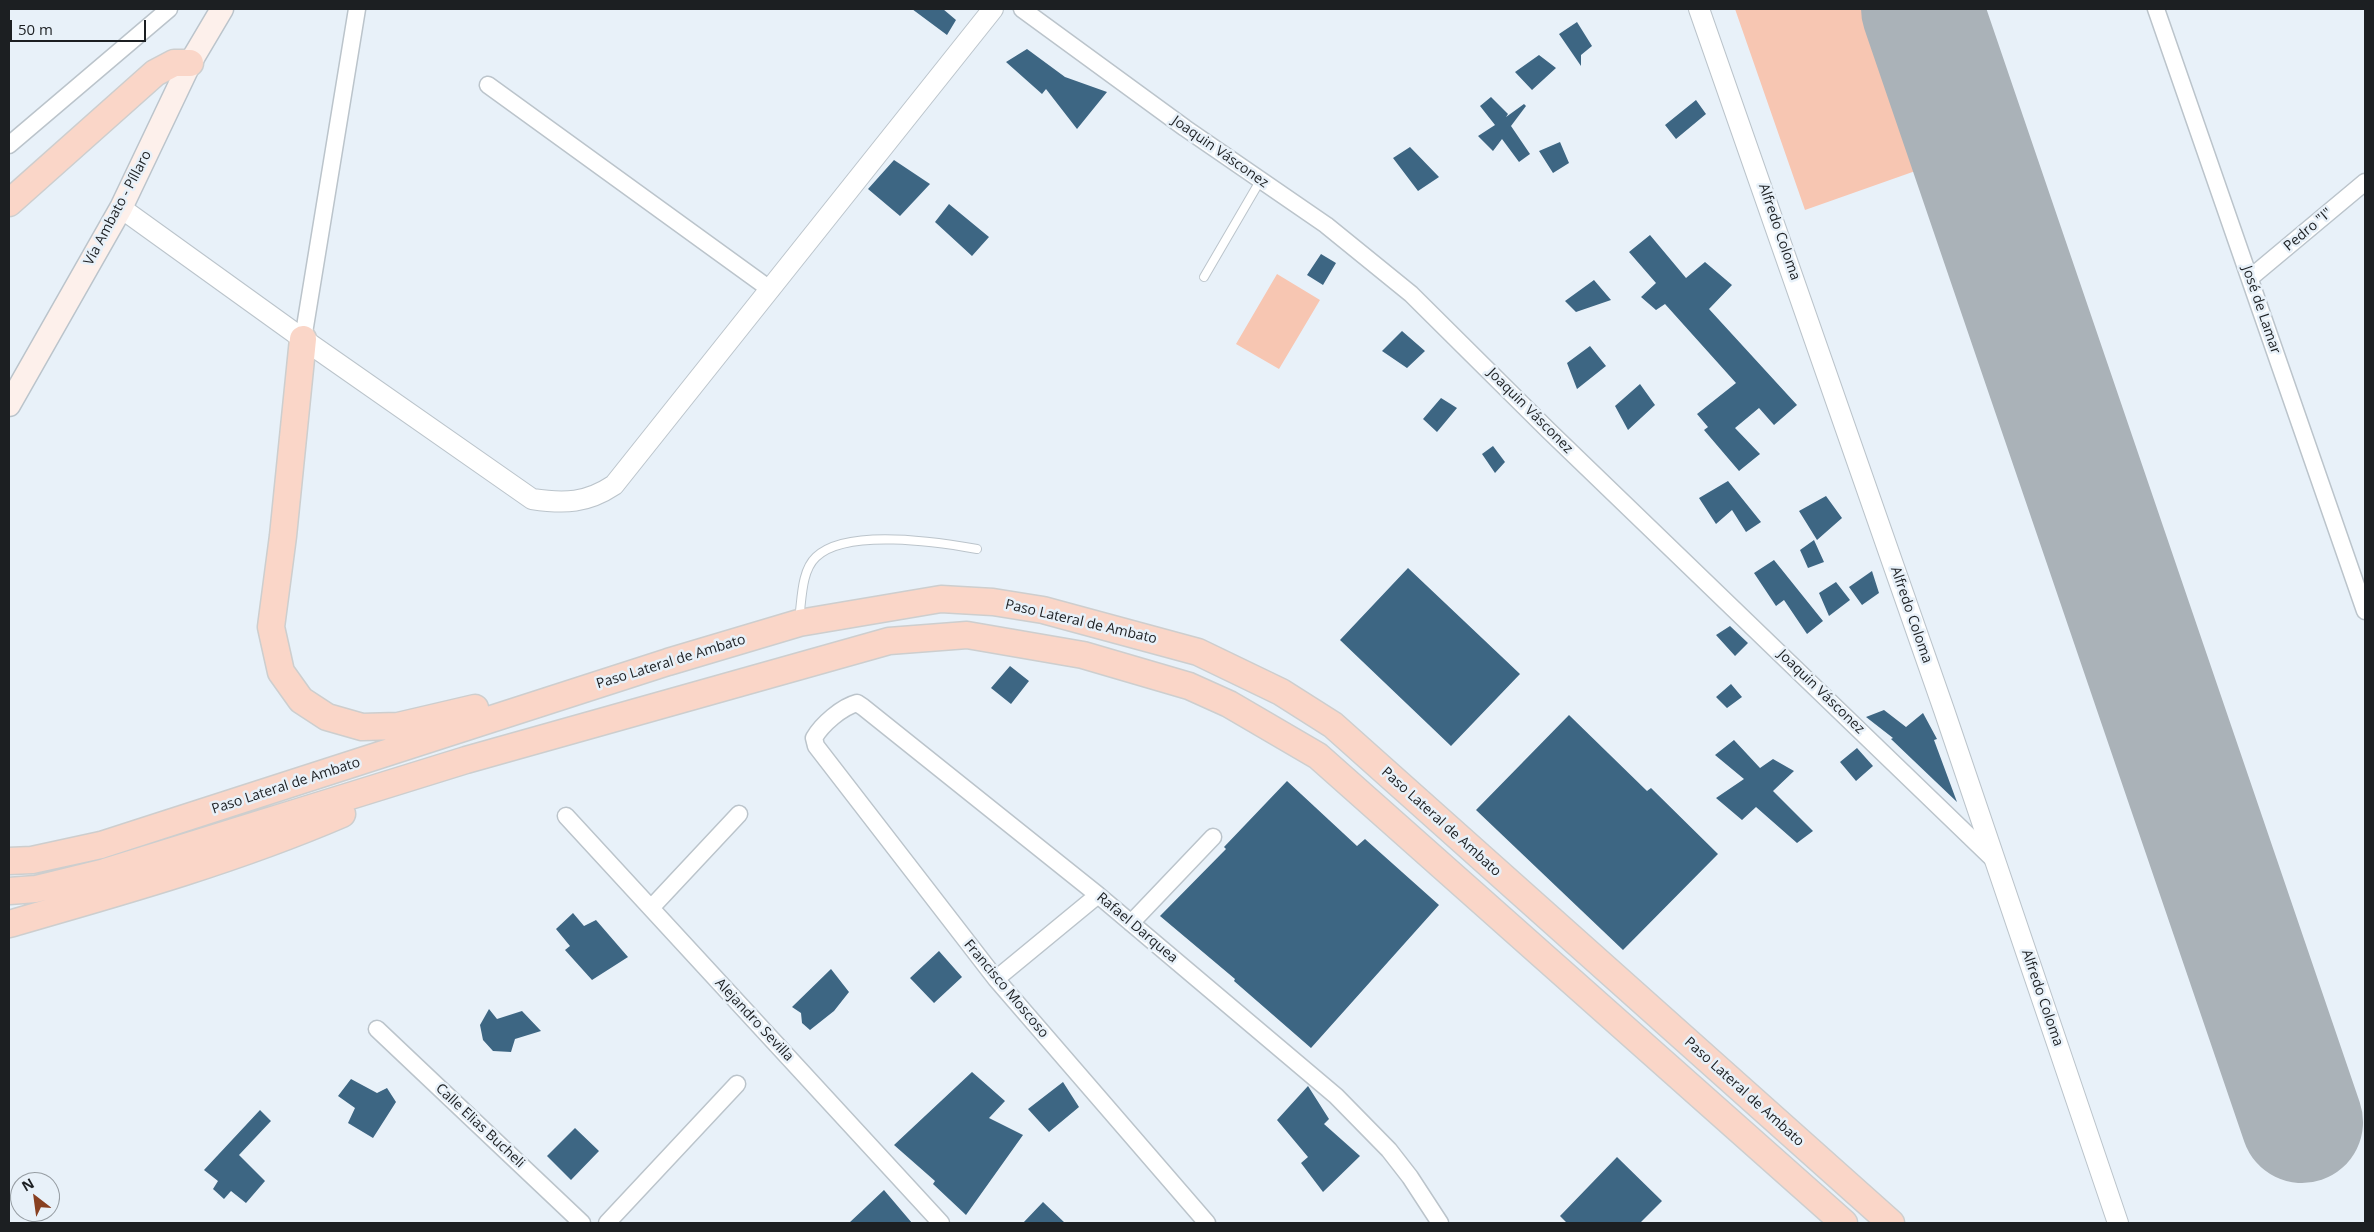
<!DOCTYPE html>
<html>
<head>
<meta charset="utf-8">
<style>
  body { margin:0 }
  #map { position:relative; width:2374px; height:1232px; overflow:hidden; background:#e8f1f9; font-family:"Open Sans",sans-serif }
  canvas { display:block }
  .frame { position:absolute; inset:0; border:10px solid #1c1f22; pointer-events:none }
  .north { position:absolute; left:10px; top:1172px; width:50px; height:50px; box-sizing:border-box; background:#e8f1f9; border:1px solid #969da3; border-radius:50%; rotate:330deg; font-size:14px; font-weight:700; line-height:20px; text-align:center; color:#1c1f22 }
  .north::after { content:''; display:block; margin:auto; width:18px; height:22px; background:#884021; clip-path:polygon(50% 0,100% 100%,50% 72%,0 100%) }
  .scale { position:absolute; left:10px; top:20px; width:136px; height:22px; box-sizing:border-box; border:2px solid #1c1f22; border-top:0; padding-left:6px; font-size:15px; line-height:18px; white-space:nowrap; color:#1c1f22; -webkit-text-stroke:4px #e8f1f9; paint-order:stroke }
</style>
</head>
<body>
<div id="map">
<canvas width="2374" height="1232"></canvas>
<div class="frame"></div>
<div class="north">N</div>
<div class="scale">50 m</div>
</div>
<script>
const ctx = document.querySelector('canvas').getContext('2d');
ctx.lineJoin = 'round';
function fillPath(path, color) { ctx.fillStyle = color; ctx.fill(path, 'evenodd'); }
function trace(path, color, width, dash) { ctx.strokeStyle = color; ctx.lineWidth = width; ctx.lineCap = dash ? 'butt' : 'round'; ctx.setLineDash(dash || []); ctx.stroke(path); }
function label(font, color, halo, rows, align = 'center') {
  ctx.font = font + ' "Open Sans",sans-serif'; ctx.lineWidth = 5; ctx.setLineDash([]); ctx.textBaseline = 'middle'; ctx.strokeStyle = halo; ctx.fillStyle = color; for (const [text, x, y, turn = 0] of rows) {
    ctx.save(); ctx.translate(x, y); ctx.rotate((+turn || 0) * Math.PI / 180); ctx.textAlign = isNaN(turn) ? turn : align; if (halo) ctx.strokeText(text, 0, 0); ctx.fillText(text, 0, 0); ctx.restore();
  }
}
fillPath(new Path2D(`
  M1735,9H1884L1938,163L1805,210Z
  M1277,274L1320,300L1279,369L1236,344Z`), '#f7c6b2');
trace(new Path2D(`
  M1922,9L2302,1122`), '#aab2b8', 122);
fillPath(new Path2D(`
  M912,9H943L956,20L947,35Z
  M1577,22L1592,46L1581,55V66L1559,34Z
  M1027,49L1065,77L1107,92L1077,129L1046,89L1042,94L1006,62Z
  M1539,55L1556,68L1532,90L1515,72Z
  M1491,97L1508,114L1506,117L1524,104L1526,106L1511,126L1530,154L1519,162L1502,139L1493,151L1478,136L1495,125L1480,106Z
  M1696,100L1706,114L1676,139L1665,125Z
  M1560,142L1569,163L1553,173L1539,151Z
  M1410,147L1439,177L1418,191L1393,158Z
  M894,160L930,184L900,216L868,189Z
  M949,204L989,237L972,256L935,222Z
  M1650,235L1686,278L1705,262L1732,285L1709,309L1797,405L1774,425L1759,408L1735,428L1760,454L1739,471L1704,430L1708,427L1697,414L1736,383L1665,304L1656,310L1641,297L1656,283L1629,252Z
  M1321,254L1336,263L1323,285L1307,275Z
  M1594,280L1611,300L1576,312L1565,301Z
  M1402,331L1425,351L1407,368L1382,351Z
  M1590,346L1606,366L1577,389L1567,363Z
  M1640,384L1655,405L1628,430L1615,406Z
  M1441,398L1457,408L1437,432L1423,419Z
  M1493,446L1505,462L1495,473L1482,454Z
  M1728,481L1761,522L1746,532L1732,510L1716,524L1699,498Z
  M1826,496L1842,518L1817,540L1799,511Z
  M1814,540L1824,562L1808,568L1800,550Z
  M1774,560L1823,621L1807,634L1784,600L1776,606L1754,573Z
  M1408,568L1520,674L1451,746L1340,640Z
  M1872,571L1879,593L1862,605L1849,587Z
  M1836,582L1850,600L1829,616L1819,593Z
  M1730,626L1748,643L1735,656L1716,635Z
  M1010,666L1029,681L1011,704L991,688Z
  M1731,684L1742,697L1727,708L1716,697Z
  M1884,710L1906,727L1923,713L1937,739L1934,740L1957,802L1891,739L1893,738L1866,717Z
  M1569,715L1647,791L1651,788L1718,854L1623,950L1476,810Z
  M1734,740L1760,768L1773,759L1794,771L1773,791L1813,831L1797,843L1756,807L1742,820L1716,798L1744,779L1715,755Z
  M1857,748L1873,766L1856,781L1840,762Z
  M1287,781L1357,846L1365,839L1439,905L1311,1048L1234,981L1235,979L1160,916L1226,849L1224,847Z
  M573,913L584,926L596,920L628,957L592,980L565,950L570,946L556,929Z
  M939,951L962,977L934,1003L910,978Z
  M831,969L849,992L834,1011L810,1030L802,1023L801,1013L792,1007Z
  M489,1009L497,1019L522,1011L541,1031L515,1039L511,1052L493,1051L483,1040L480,1025Z
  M972,1072L1005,1101L989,1118L1023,1135L966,1215L933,1184L935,1181L894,1145Z
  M351,1079L377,1093L387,1088L396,1102L373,1138L348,1123L355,1108L338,1096Z
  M1063,1082L1079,1107L1049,1132L1028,1109Z
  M1308,1086L1329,1119L1324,1124L1360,1156L1323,1192L1301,1163L1308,1157L1277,1120Z
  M260,1110L271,1121L239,1155L265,1181L246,1203L231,1191L224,1199L213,1189L218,1181L204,1170Z
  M575,1128L599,1151L571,1180L547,1156Z
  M1617,1157L1662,1201L1640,1223H1567L1560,1216Z
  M884,1190L912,1223H849Z
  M1043,1202L1065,1223H1023Z`), '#3d6683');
const service = new Path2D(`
  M1204,277L1260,181
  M799,619C802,600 801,571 816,557C846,528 938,542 977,549`);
const minor = new Path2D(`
  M1022,9L1185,128L1326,225L1411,294L1548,430L1996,862
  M2156,9L2365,611
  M488,85L771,290
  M9,145L169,9
  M2250,278L2365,182
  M303,339L357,9
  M566,816L941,1223
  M651,908L739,814
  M1131,923L1213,837
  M996,979L1098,895
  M377,1029L582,1223
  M607,1223L737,1084
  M1207,1223L996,979L816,746L814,738C822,724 842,707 857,703L863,707L1098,895L1336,1096L1389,1150L1410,1177L1440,1223`);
const tertiary = new Path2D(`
  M1699,9L1944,710L2118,1223
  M121,208L303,339L532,499C565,504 587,503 614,485L993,9`);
const secondary = new Path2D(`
  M9,405L121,208L190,63L222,9`);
const trunk = new Path2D(`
  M9,203L155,73L174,63H190
  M303,339L283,536L271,627L281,672L301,700L327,717L362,727L398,726L475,708
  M9,861L32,860L101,845L668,662L799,623L941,599L993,602L1043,610L1198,652L1281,692L1333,725L1891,1223
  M9,891L36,889L105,872L466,760L889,641L967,635L1083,655L1189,686L1229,704L1318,756L1844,1223
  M9,924C121,892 235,860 342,814`);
trace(service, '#bbc4cb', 10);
trace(minor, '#bbc4cb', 19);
trace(tertiary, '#bbc4cb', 22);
trace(secondary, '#bbc4cb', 25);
trace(trunk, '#cdcece', 29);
trace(service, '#fff', 8);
trace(minor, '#fff', 16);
trace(tertiary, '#fff', 20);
trace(secondary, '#fdf0eb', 22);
trace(trunk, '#fad6c8', 26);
label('14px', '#1c1f22', '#e8f1f9', [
  ["Joaquin Vásconez",1220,152,35],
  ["Vía Ambato - Píllaro",118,208,-62],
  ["Pedro \"I\"",2308,230,-40],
  ["Alfredo Coloma",1779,232,71],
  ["José de Lamar",2261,310,71],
  ["Joaquin Vásconez",1530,411,45],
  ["Alfredo Coloma",1911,615,71],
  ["Paso Lateral de Ambato",1081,622,13],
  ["Paso Lateral de Ambato",671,662,-17],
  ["Joaquin Vásconez",1821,692,44],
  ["Paso Lateral de Ambato",286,786,-18],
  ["Paso Lateral de Ambato",1441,822,42],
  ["Rafael Darquea",1137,928,40],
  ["Francisco Moscoso",1006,989,50],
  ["Alfredo Coloma",2042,998,71],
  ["Alejandro Sevilla",754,1020,47],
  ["Paso Lateral de Ambato",1744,1092,42],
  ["Calle Elias Bucheli",480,1126,43]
]);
</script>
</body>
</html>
